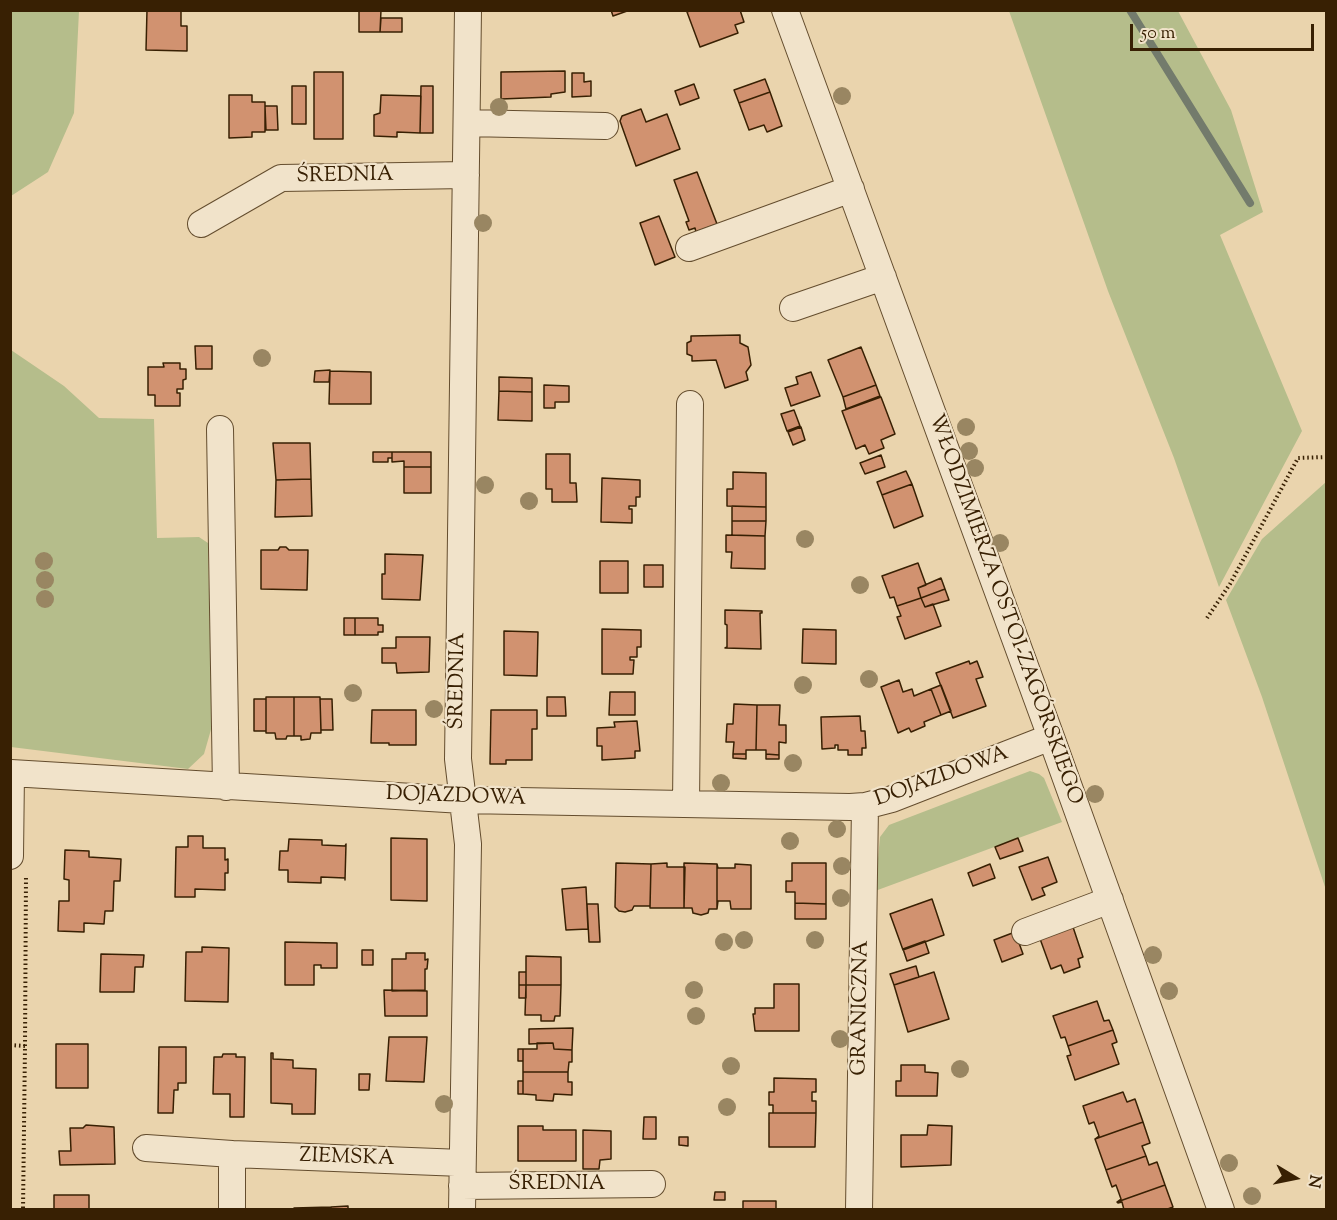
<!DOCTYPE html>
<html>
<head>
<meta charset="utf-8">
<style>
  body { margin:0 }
  #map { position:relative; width:1337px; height:1220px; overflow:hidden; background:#ead4ad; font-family:"Sorts Mill Goudy",serif }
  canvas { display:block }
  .frame { position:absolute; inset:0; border:12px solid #382003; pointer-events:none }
  .north { position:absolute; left:1265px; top:1148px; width:60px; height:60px; -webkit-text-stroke:4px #f1e3ca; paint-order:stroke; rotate:100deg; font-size:16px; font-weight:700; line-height:24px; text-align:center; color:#382003 }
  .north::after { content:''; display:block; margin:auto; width:21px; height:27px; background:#382003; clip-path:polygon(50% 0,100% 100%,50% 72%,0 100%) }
  .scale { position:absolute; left:1130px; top:24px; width:184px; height:27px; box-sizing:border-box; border:3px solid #382003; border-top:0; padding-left:8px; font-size:18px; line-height:21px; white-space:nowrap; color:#382003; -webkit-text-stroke:4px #f1e3ca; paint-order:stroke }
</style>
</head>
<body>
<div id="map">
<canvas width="1337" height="1220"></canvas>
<div class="frame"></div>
<div class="north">N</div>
<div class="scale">50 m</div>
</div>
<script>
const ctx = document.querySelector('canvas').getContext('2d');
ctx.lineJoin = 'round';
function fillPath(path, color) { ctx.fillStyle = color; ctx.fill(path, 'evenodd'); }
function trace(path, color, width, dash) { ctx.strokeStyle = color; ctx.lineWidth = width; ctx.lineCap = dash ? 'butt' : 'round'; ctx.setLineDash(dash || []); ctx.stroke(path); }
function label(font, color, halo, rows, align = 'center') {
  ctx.font = font + ' "Sorts Mill Goudy",serif'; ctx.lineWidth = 4.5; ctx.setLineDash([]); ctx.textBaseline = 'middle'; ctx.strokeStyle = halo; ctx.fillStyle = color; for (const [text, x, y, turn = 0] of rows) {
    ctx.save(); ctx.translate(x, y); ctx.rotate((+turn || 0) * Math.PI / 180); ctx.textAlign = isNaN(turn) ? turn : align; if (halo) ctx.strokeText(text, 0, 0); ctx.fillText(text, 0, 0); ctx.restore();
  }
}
fillPath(new Path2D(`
  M11,10L79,11L74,113L48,172L11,196Z
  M1009,11H1178L1231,110L1263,212L1220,235L1302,431L1219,587L1174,458L1108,291Z
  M11,350L64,386L99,418L154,419L157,538L199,537L208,543L212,726L204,754L188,769L11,747Z
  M1326,482V890L1262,697L1226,600L1262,539Z
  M1030,771L1039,774L1044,778L1062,822L875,891L880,837L889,825Z`), '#b5bd8b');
trace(new Path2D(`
  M1130,10L1250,203`), '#737b6c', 8);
const building = new Path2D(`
  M147,10H185L181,11V26H187V51L146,50Z
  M359,10H381L380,32H359Z
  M611,10H630L613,16Z
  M692,10H740L744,22L735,25L738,33L700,47L687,12Z
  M381,18H402V32H380Z
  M565,71V92L551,94V97L501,99V72Z
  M314,72H343V139H314Z
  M572,73H584V82L591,81V96L572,97Z
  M765,79L770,92L739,103L734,90Z
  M694,84L699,98L680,105L675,91Z
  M292,86H306V124H292Z
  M421,86H433V133H420Z
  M770,92L782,126L767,132L764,125L749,130L739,103Z
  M229,95H252V102H265V132H252V137L229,138Z
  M381,95L421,96L420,133L397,132V137L374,136V115L380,113Z
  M265,106H277L278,130H266Z
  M641,109L646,122L667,114L680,149L636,166L620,121L622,116Z
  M697,172L717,224L696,232L695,228L689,230L686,222L689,221L674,180Z
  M659,216L675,257L655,265L640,223Z
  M740,335V343L748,347L751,365L746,372L748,380L725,388L716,360L692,361V356L687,354V343L691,341V336Z
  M195,346H212V369H196Z
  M861,347L876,385L843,397L828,360Z
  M163,363H180V369H186V379L183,380V389H177V393H180V406H155V395H148V367H164Z
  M330,370L329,382H314L315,371Z
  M330,371L371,372V404H329Z
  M811,372L820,396L791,406L785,388L798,384L796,377Z
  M499,377L532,378V392L499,391Z
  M544,385L569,386V402H555V408H544Z
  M876,385L880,396L846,409L843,397Z
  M499,391L532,392V421L498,420Z
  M881,397L895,434L881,440L884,448L869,454L865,445L856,449L842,411Z
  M794,410L800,426L787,431L781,414Z
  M801,427L805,440L793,445L788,432Z
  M273,443H310L311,479L276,480Z
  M373,452H392V458H388V462H373Z
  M392,452H431V467H404V461L392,462Z
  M546,454H570V483H576L577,502H552V489H546Z
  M881,455L885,467L865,474L860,463Z
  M404,467H431V493H404Z
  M906,471L912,484L882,495L877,482Z
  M733,472L766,473V507L727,506V489H733Z
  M602,478L640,480V497H636V506H629V509H632V523L601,522Z
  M311,479L312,516L275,517L276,480Z
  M912,484L923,516L894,528L882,495Z
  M732,506L766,507V521H732Z
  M732,521H766L765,536L732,535Z
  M726,535L765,536V569L731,568L732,552H726Z
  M280,547H286L289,550H308L307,590L261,589V550H278Z
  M385,554L423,555L420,600L382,599V574H385Z
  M600,561H628V593H600Z
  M918,563L926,585L918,588L921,598L897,606L894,597L890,598L882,576Z
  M644,565H663V587H644Z
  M941,578L945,589L921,598L918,588Z
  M945,589L949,600L925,607L921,598Z
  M921,598L925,607L933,604L941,626L905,639L897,617L901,616L897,606Z
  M725,610L762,611V613H760L761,649L725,648L727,647V625L725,624Z
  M344,618H355V635H344Z
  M355,618H378V625H383V632H378V635H355Z
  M602,629L641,630V647H637V657H630V660H634L633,674H602Z
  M803,629L836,630V664L802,663Z
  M504,631L538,632L537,676L504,675Z
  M396,637H430L429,672L397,673L396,663H382V648H396Z
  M969,661L970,664L977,661L983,677L976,679L986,706L953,718L936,673Z
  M899,680L903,692L912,689L914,696L931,689L941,715L924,722L925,726L911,732L909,728L898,733L881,687Z
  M941,685L951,711L941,715L931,689Z
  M610,692H635V715H609Z
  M266,697H294V736H287L286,739H276L275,733H266Z
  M294,697H320L321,733H311L310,739L301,740V736H294Z
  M547,697H565L566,716H547Z
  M254,699H266V731H254Z
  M320,699H332L333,730H321Z
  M734,704L757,705L756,750H746V754H733L734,742H726L727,724H733Z
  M757,705H780L779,725H786V743L779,742V755L766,754V750H756Z
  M372,710H416V745H389V743H371Z
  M491,710H537V729H532V760H506V764H490Z
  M860,716L861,731H865L866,748H862V755H848V750H838V745H835V748L822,749L821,717Z
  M637,721L640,751H635V758L602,760V746H597V728L615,727L614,722Z
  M733,754H746V759L733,758Z
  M766,754L779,755V759H766Z
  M188,836H203V848H225V860L228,859V873H225V890L195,889V897H175L176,847H188Z
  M391,838L427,839V901L391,900Z
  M1018,838L1023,851L1000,859L995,847Z
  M289,839L322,840V845L345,846L346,844L345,880V878L321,877V883L288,882V870H279L280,851H288Z
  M65,850L89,851V857L121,859L120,881H114L113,911H105L104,924L84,923V932L58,931L59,901H69V880L64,879Z
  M1048,857L1057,882L1042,888L1045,895L1032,900L1019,867Z
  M616,863L651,864L650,906H634L632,910L625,912L619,911L615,907Z
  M667,863V867H685L684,908H650L651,864Z
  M684,863L717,864V909H709L708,913L701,915L693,913L692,908H684Z
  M792,863H826V904L795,903V892H786V881H792Z
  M717,864L718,868H735V864L751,865V909H731L730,901H718L717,909Z
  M990,864L995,878L973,886L968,873Z
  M586,887L588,929L566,930L562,889Z
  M932,899L944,935L903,950L890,914Z
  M795,903L826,904V919H795Z
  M587,904H598L600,942H589Z
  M1072,924L1083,957L1078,959L1080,967L1064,973L1061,965L1051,969L1039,936Z
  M1015,932L1023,954L1002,962L994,940Z
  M925,941L929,953L907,961L903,949Z
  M285,942L337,943V968H321V965H314V985H285Z
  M202,947L229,948L228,1002L185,1001L186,952H202Z
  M362,950H373V965H362Z
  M406,953H425V960L428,959L427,969H425V990L392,991V959H406Z
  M101,954L144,955L143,967H135L134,992H100Z
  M526,956L561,957V985H526Z
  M916,966L919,977L894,985L890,974Z
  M519,972H526V985H519Z
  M934,972L949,1019L908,1032L894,985Z
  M774,984H799V1031H755L753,1014H755V1008H774Z
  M519,985H526V998H519Z
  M526,985H561L560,1016H555L554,1021H541V1015H525Z
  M384,990L427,991V1016H385Z
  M1097,1001L1104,1021L1109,1020L1113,1030L1068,1046L1065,1037L1061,1038L1053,1016Z
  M573,1028L572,1050L554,1049L553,1043L529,1044V1029Z
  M1113,1030L1117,1042L1112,1044L1119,1064L1075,1080L1067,1056L1071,1055L1068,1046Z
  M389,1037H427L424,1082L386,1081Z
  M537,1043H553L554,1049L572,1050V1062H569L568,1072H523V1049H537Z
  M56,1044H88V1088H56Z
  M159,1047H186V1083H178V1090H174L173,1113H158Z
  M518,1049H523V1061H518Z
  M271,1053H273V1059L293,1060V1068L316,1069L315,1114H292V1104L271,1103Z
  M223,1054H236V1057H245L244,1117H230V1094H213L214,1057H222Z
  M901,1065H925V1072L938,1073L937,1096H896V1081H901Z
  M523,1072H568V1082H572V1095L554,1094L553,1101L536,1100V1095L523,1094Z
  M359,1074H370L369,1090H359Z
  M774,1078L816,1079V1092H812V1101H816V1113H769H773V1105H769V1092H774Z
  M518,1081H523V1094H518Z
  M1123,1092L1127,1102L1135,1099L1143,1122L1095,1139L1099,1136L1094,1122L1089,1124L1083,1106Z
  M769,1113H816L815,1147H769Z
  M644,1117H656V1139H643Z
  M1143,1122L1150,1143L1142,1146L1146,1156L1106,1170L1095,1139Z
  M86,1125L114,1127L115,1164L60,1165L59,1151H71L70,1128H83Z
  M928,1125L952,1126L951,1165L901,1167V1135H927Z
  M518,1126H543V1130H576V1161H518Z
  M583,1130L611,1131V1159L600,1160L599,1169H583Z
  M679,1137H688V1146L679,1145Z
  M1146,1156L1149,1165L1157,1162L1165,1185L1117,1202L1121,1199L1116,1185L1112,1187L1106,1170Z
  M1165,1185L1173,1207L1165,1210H1124L1122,1202L1118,1203L1117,1202Z
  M715,1192H725V1200H714Z
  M54,1195H89V1210H54Z
  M743,1201H776V1210H743Z
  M348,1206V1210H331V1207Z
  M331,1207V1210H294V1208Z`);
fillPath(building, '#d19270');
trace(building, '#382003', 1.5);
const minor = new Path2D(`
  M785,10L1051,737L1221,1210
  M467,123L605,126
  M201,224L281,178L466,175
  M689,248L851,189
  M793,308L883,277
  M220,429L226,787
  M686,804L690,404
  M10,856L11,773L463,800L850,807L865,806L892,799L1051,737
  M1025,932L1110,900
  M146,1148L232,1154
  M462,1186L652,1184
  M232,1210V1154L462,1163
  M462,1210L468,844L458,759L468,10
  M859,1210L865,806`);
trace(minor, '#644d2e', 28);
trace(new Path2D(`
  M1207,618L1230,584L1298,458L1326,457
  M10,1045L25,1046L23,1210
  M25,1046L26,875`), '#382003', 4, [1.5, 3]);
trace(minor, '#f1e3ca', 26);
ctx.fillStyle = '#998662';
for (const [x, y] of [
  [842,96],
  [499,107],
  [483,223],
  [262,358],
  [966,427],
  [969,451],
  [975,468],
  [485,485],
  [529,501],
  [805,539],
  [1000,543],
  [44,561],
  [45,580],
  [860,585],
  [45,599],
  [869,679],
  [803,685],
  [353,693],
  [434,709],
  [793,763],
  [721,783],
  [1095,794],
  [837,829],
  [790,841],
  [842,866],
  [841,898],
  [744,940],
  [815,940],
  [724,942],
  [1153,955],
  [694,990],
  [1169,991],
  [696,1016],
  [840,1039],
  [731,1066],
  [960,1069],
  [444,1104],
  [727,1107],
  [1229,1163],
  [1252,1196]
]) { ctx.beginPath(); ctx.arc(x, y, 9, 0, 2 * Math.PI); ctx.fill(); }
label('21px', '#382003', '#f1e3ca', [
  ["ŚREDNIA",345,177,-1],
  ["WŁODZIMIERZA OSTOI-ZAGÓRSKIEGO",1004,610,70],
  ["ŚREDNIA",459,681,-89],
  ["DOJAZDOWA",942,778,-20],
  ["DOJAZDOWA",456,798,2],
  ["GRANICZNA",862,1008,-89],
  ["ZIEMSKA",347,1159,2],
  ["ŚREDNIA",557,1185]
]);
</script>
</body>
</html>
